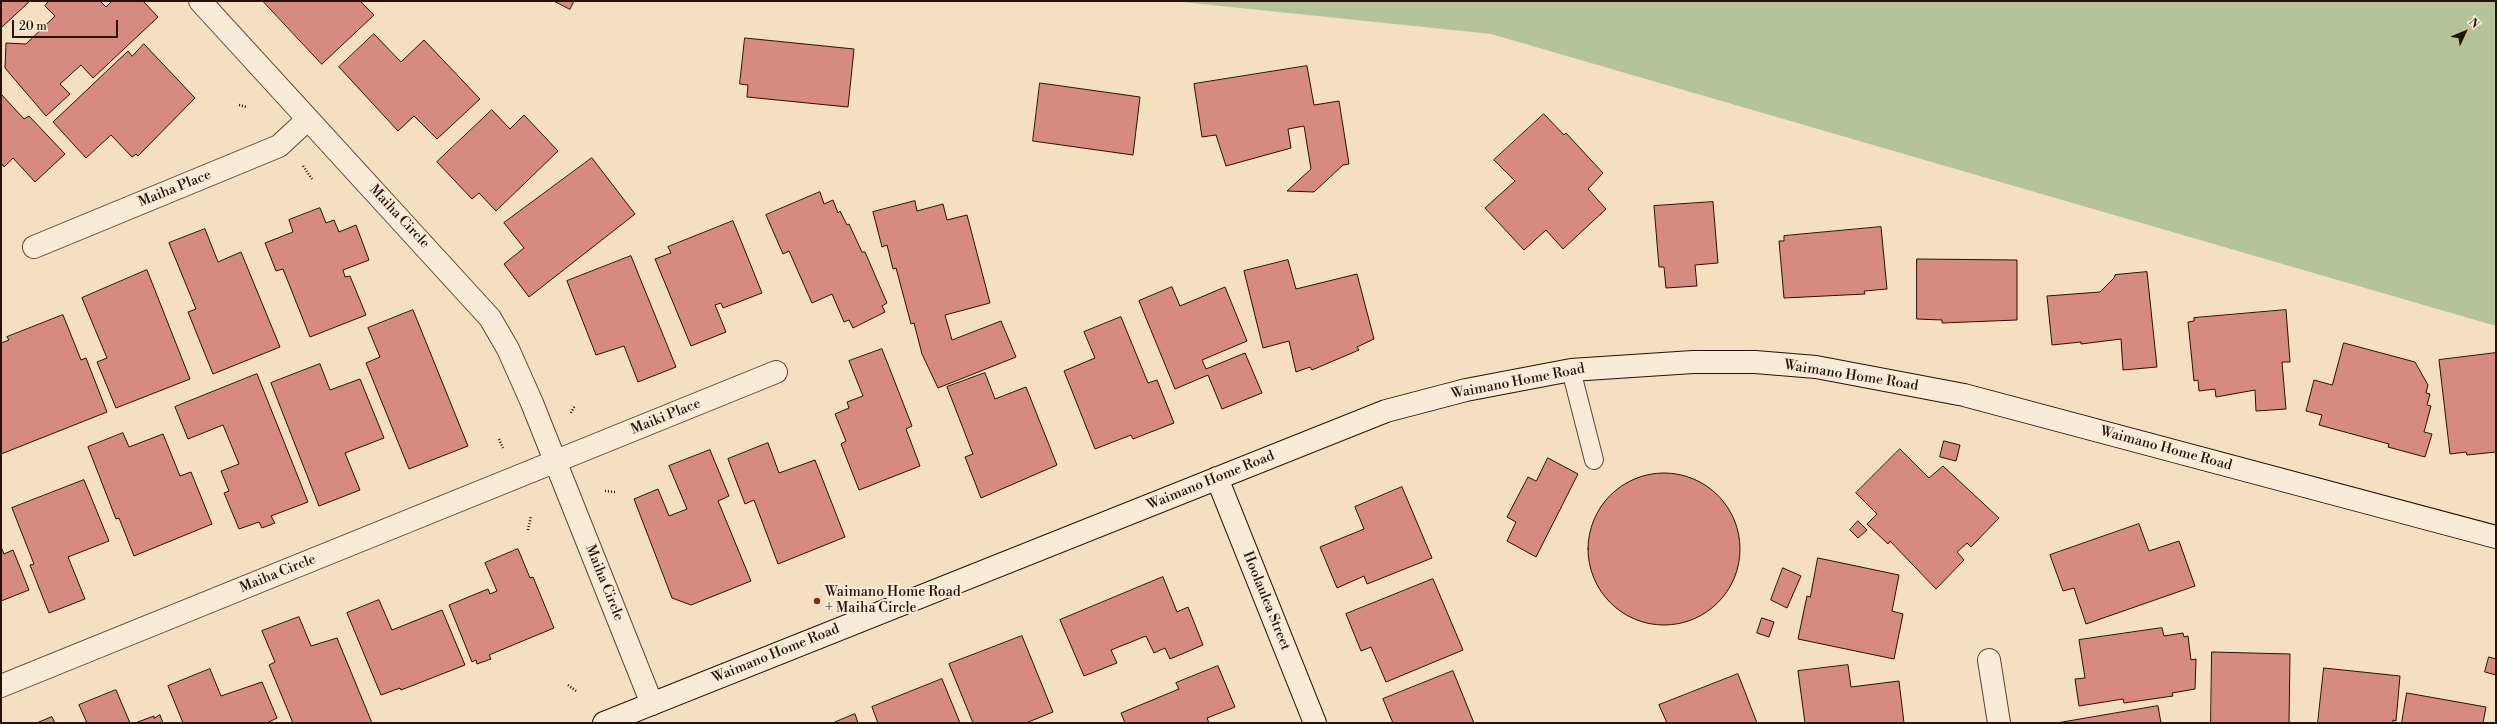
<!DOCTYPE html>
<html>
<head>
<meta charset="utf-8">
<style>
  body { margin:0 }
  #map { position:relative; width:2497px; height:724px; overflow:hidden; background:#f4e0c1; font-family:"Libre Bodoni",serif }
  canvas { display:block }
  .frame { position:absolute; inset:0; border:2px solid #291006; pointer-events:none }
  .north { position:absolute; left:2445px; top:12px; width:40px; height:40px; -webkit-text-stroke:3px #f8ebd7; paint-order:stroke; rotate:46deg; font-size:11px; font-weight:700; line-height:16px; text-align:center; color:#291006 }
  .north::after { content:''; display:block; margin:auto; width:14px; height:18px; background:#291006; clip-path:polygon(50% 0,100% 100%,50% 72%,0 100%) }
  .scale { position:absolute; left:12px; top:20px; width:106px; height:18px; box-sizing:border-box; border:2px solid #291006; border-top:0; padding-left:5px; font-size:12px; line-height:14px; white-space:nowrap; color:#291006; -webkit-text-stroke:3px #f8ebd7; paint-order:stroke }
</style>
</head>
<body>
<div id="map">
<canvas width="2497" height="724"></canvas>
<div class="frame"></div>
<div class="north">N</div>
<div class="scale">20 m</div>
</div>
<script>
const ctx = document.querySelector('canvas').getContext('2d');
ctx.lineJoin = 'round';
function fillPath(path, color) { ctx.fillStyle = color; ctx.fill(path, 'evenodd'); }
function trace(path, color, width, dash) { ctx.strokeStyle = color; ctx.lineWidth = width; ctx.lineCap = dash ? 'butt' : 'round'; ctx.setLineDash(dash || []); ctx.stroke(path); }
function label(font, color, halo, rows, align = 'center') {
  ctx.font = font + ' "Libre Bodoni",serif'; ctx.lineWidth = 4; ctx.setLineDash([]); ctx.textBaseline = 'middle'; ctx.strokeStyle = halo; ctx.fillStyle = color; for (const [text, x, y, turn = 0] of rows) {
    ctx.save(); ctx.translate(x, y); ctx.rotate((+turn || 0) * Math.PI / 180); ctx.textAlign = isNaN(turn) ? turn : align; if (halo) ctx.strokeText(text, 0, 0); ctx.fillText(text, 0, 0); ctx.restore();
  }
}
fillPath(new Path2D(`
  M1173,1H2496V326L1491,34Z`), '#b5c398');
const building = new Path2D(`
  M1,1H30L1,28Z
  M49,1H100L106,7L112,1H143L158,17L93,78L81,65L60,84L70,94L46,116L5,68L6,43L26,44L55,16L45,6Z
  M263,1H360L374,15L322,64Z
  M554,1H574L570,9Z
  M374,34L401,62L424,40L480,99L437,139L414,116L398,131L339,67Z
  M745,38L854,49L848,107L747,97L748,85L740,84Z
  M144,44L195,98L138,156L136,154L132,157L111,135L86,158L53,122L128,51L132,56Z
  M1307,66L1314,105L1339,101L1349,164L1343,165L1314,192L1287,191L1311,169L1304,126L1288,129L1291,148L1226,166L1216,135L1202,137L1194,84Z
  M1040,83L1140,97L1133,155L1033,141Z
  M1,94L24,119L29,116L65,154L35,182L13,158L4,167L1,163Z
  M492,110L510,129L524,115L558,151L496,211L479,193L472,199L437,162Z
  M1544,114L1564,135L1566,133L1603,173L1588,189L1606,209L1563,249L1546,230L1524,250L1485,208L1515,181L1494,160Z
  M592,158L635,214L529,297L504,264L524,248L504,223Z
  M820,192L824,204L833,200L838,213L840,211L847,225L849,224L862,252H865L887,303L882,306L885,312L853,328L849,320L844,322L832,294L812,303L789,251L783,254L766,215Z
  M915,201L917,211L943,204L947,220L967,215L990,303L945,315L952,340L1001,321L1016,357L938,388L922,354L914,323L911,324L896,268L893,269L887,245L882,247L873,212Z
  M1713,202L1718,263L1695,265L1697,286L1666,288L1664,267H1659L1654,206Z
  M320,208L326,223L334,220L339,232L356,225L369,260L343,270L345,277L350,276L366,315L310,337L283,269L276,271L265,243L293,232L289,220Z
  M733,221L762,293L723,308L721,303L715,305L726,332L691,346L655,259L671,253L668,247Z
  M1881,227L1887,289L1864,291L1865,294L1784,298L1779,241H1784V236Z
  M205,229L218,262L241,252L280,347L213,374L188,312L196,309L169,243Z
  M631,256L676,367L638,382L624,346L596,355L567,281Z
  M1917,259L2017,260V320L1942,323V320L1917,319Z
  M1288,260L1296,289L1357,274L1374,339L1357,347L1359,350L1312,370L1310,367L1296,372L1289,341L1263,348L1244,271Z
  M147,270L190,379L116,408L97,362L107,358L82,298Z
  M2147,272L2157,367L2123,370L2121,339L2081,344V342L2052,345L2047,296L2100,292L2114,278L2115,275Z
  M1172,287L1180,306L1225,287L1247,341L1202,360L1206,369L1245,353L1262,393L1222,409L1208,375L1175,389L1139,301Z
  M413,310L468,446L409,469L366,363L380,357L368,328Z
  M2286,310L2290,362H2282L2286,409L2256,411L2255,390L2216,397L2215,389L2199,391L2198,380L2194,381L2188,322L2194,321V318Z
  M63,315L81,360L86,358L107,412L1,454V343L9,340L7,337Z
  M1121,317L1148,383L1157,380L1174,423L1133,439L1131,435L1095,449L1064,371L1095,358L1084,332Z
  M2344,343L2415,362L2428,385L2426,393L2430,394L2427,405L2431,406L2424,432L2432,434L2425,457L2388,447L2389,444L2319,425L2322,415L2306,411L2314,380L2332,385Z
  M882,349L912,426L906,429L920,466L859,490L841,444L846,441L835,414L849,408L847,402L863,396L849,361Z
  M2496,353V452L2467,455L2466,452L2450,454L2439,360Z
  M320,364L330,390L360,379L384,438L345,453L360,490L319,506L271,383Z
  M985,373L995,399L1026,387L1057,465L981,498L965,457L973,454L947,387Z
  M257,374L308,502L271,516L275,523L262,528L259,522L239,529L224,493L229,491L221,471L239,464L223,425L188,439L175,407Z
  M123,433L129,447L163,434L180,476L191,472L212,524L134,556L119,518L116,519L88,447Z
  M1944,441L1960,445L1956,461L1940,457Z
  M768,443L779,473L815,460L845,537L778,564L754,500L745,504L728,459Z
  M1900,449L1929,478L1943,466L1999,518L1971,547L1967,543L1957,552L1964,560L1936,589L1890,541L1888,544L1867,524L1877,514L1856,493Z
  M710,450L729,496L718,501L751,581L691,605L672,598L634,499L658,489L669,516L687,509L669,466Z
  M1548,458L1578,474L1536,557L1507,541L1516,522L1507,517L1528,477L1536,481Z
  M1588 549a76 76 0 1 1 152 0a76 76 0 1 1-152 0Z
  M84,480L109,541L68,557L85,599L49,613L30,565L34,564L12,508Z
  M1402,487L1432,558L1367,584L1364,576L1337,588L1320,547L1364,529L1355,507Z
  M1858,521L1867,530L1858,538L1850,530Z
  M2139,524L2149,551L2179,541L2195,586L2086,624L2074,588L2063,591L2050,555Z
  M1,547L4,554L13,550L29,590L1,601Z
  M518,549L530,578L533,577L554,628L489,655L491,659L477,664L476,660L472,662L449,605L488,589L490,594L497,591L485,563Z
  M1818,558L1899,575L1892,611L1903,614L1894,659L1798,639L1807,596L1810,597Z
  M1783,568L1801,576L1787,608L1771,600Z
  M1163,577L1177,612L1188,607L1203,645L1170,659L1165,648L1154,653L1146,636L1111,650L1117,663L1084,676L1060,620Z
  M1433,579L1463,650L1386,682L1371,647L1361,651L1346,614Z
  M379,600L392,630L442,610L465,665L401,690L400,688L381,695L347,613Z
  M299,617L311,646L337,638L372,723H293L269,665L275,662L262,631Z
  M1762,618L1774,622L1769,637L1757,633Z
  M2162,628L2164,636L2183,633L2184,637L2188,636L2191,660L2196,659L2195,689L2172,693L2173,696L2124,703L2123,699L2079,706L2075,679L2085,678L2079,640Z
  M1022,636L1053,712L1026,723H973L949,664Z
  M2212,652L2290,654L2289,723H2211Z
  M2489,657L2496,659V675L2485,672Z
  M1848,665L1851,687L1899,681L1904,723H1805L1798,671Z
  M1218,666L1235,707L1207,718L1209,723H1125L1121,713L1179,689L1176,683Z
  M2324,668L2400,676L2396,721L2393,720V723H2318Z
  M210,669L221,696L262,682L277,718L267,723H183L168,686Z
  M1453,671L1474,723H1393L1383,699Z
  M1738,674L1757,723H1667L1659,705Z
  M942,679L960,723H878L872,707Z
  M116,690L130,723H87L79,705Z
  M2407,693L2486,707L2483,723H2402Z
  M2158,706L2161,723H2057Z
  M855,714L858,723H833Z
  M160,715L163,723H135L154,716V718Z
  M52,717L55,723H37Z`);
fillPath(building, '#d78a80');
trace(building, '#291006', 1);
const lane = new Path2D(`
  M1571,370L1594,460`);
const street = new Path2D(`
  M200,1L490,318L508,349L532,403L652,704
  M34,247L279,146L308,119
  M1989,660L1999,723
  M1,686L776,372`);
const secondary = new Path2D(`
  M1217,478L1315,723
  M604,723L1386,411L1466,390L1571,370L1693,362H1755L1816,367L1964,395L2496,537`);
trace(lane, '#5c4435', 20);
trace(street, '#5c4435', 24);
trace(secondary, '#291006', 24);
trace(new Path2D(`
  M239,105L247,107
  M303,166L312,179
  M571,413L575,405
  M499,439L503,448
  M605,491L615,492
  M528,530L531,516
  M568,685L576,691`), '#291006', 2.5, [1, 2]);
trace(lane, '#f8ebd7', 18);
trace(street, '#f8ebd7', 22);
trace(secondary, '#f8ebd7', 22);
for (const [x, y, r, color] of [
  [817,601,4,"#8f2418"]
]) { const dot = new Path2D(); dot.arc(x, y, r, 0, 2 * Math.PI); ctx.fillStyle = color; ctx.fill(dot); trace(dot, '#f8ebd7', 1.5); }
label('14px', '#291006', '#f8ebd7', [
  ["Maiha Place",175,189,-22],
  ["Maiha Circle",399,217,47],
  ["Waimano Home Road",1851,376,9],
  ["Waimano Home Road",1518,382,-11],
  ["Maiki Place",666,417,-22],
  ["Waimano Home Road",2166,449,15],
  ["Waimano Home Road",1211,481,-22],
  ["Maiha Circle",278,574,-22],
  ["Maiha Circle",604,583,68],
  ["Hoolaulea Street",1266,601,68],
  ["Waimano Home Road",776,654,-22]
]);
label('14px', '#291006', '#f8ebd7', [
  ["Waimano Home Road",825,593],
  ["+ Maiha Circle",825,609]
], 'left');
</script>
</body>
</html>
